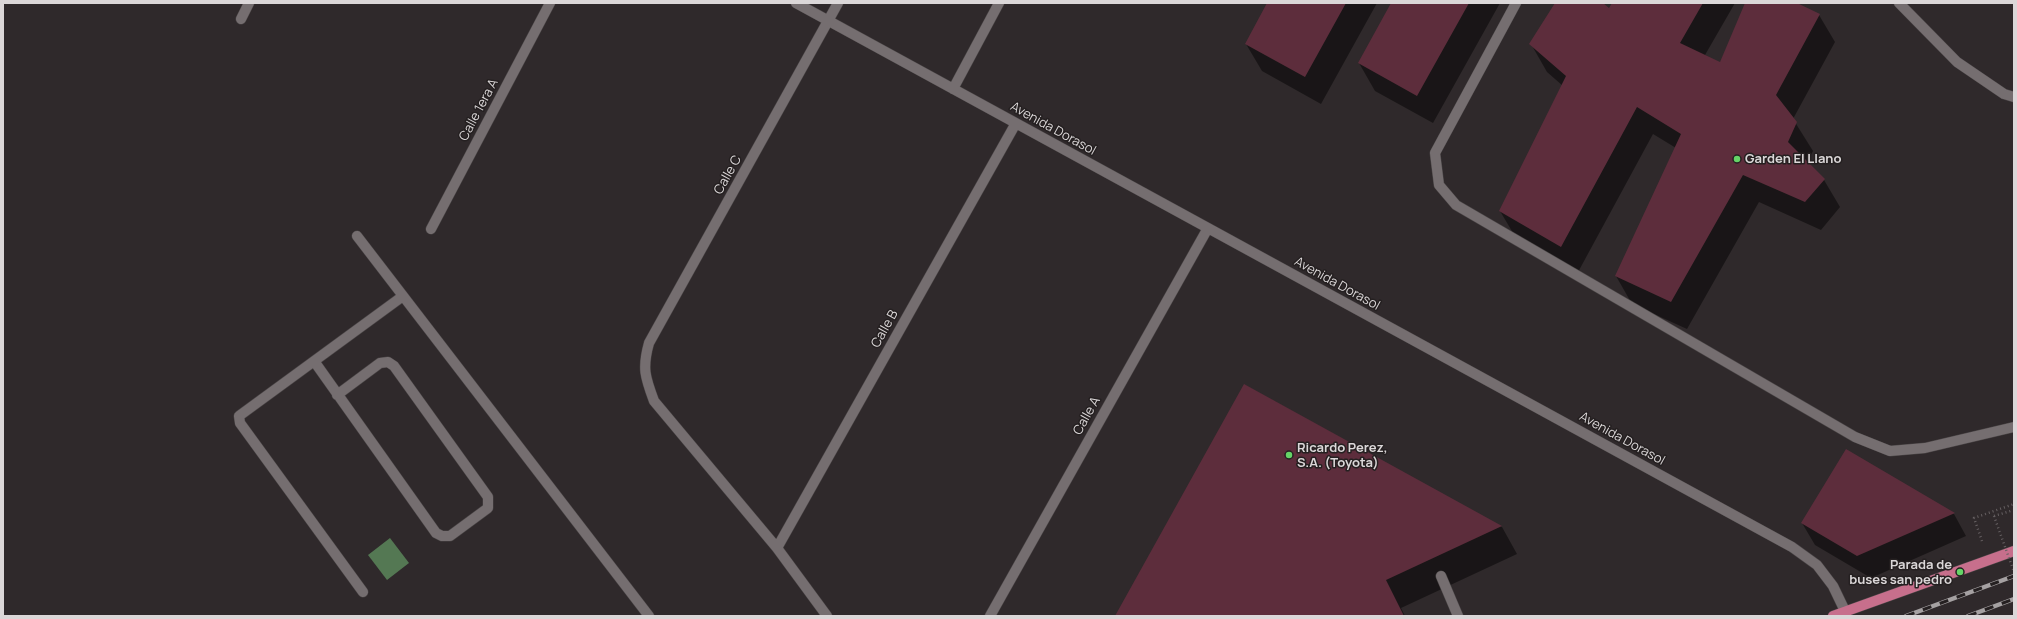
<!DOCTYPE html>
<html>
<head>
<meta charset="utf-8">
<style>
  body { margin:0 }
  #map { position:relative; width:2017px; height:619px; overflow:hidden; background:#2f292b; font-family:Manrope,sans-serif }
  canvas { display:block }
  .frame { position:absolute; inset:0; border:4px solid #dbd7d8; pointer-events:none }
</style>
</head>
<body>
<div id="map">
<canvas width="2017" height="619"></canvas>
<div class="frame"></div>
</div>
<script>
const ctx = document.querySelector('canvas').getContext('2d');
ctx.lineJoin = 'round';
function fillPath(path, color) { ctx.fillStyle = color; ctx.fill(path, 'evenodd'); }
function trace(path, color, width, dash) { ctx.strokeStyle = color; ctx.lineWidth = width; ctx.lineCap = dash ? 'butt' : 'round'; ctx.setLineDash(dash || []); ctx.stroke(path); }
function label(font, color, halo, rows, align = 'center') {
  ctx.font = font + ' Manrope,sans-serif'; ctx.lineWidth = 3; ctx.setLineDash([]); ctx.textBaseline = 'middle'; ctx.strokeStyle = halo; ctx.fillStyle = color; for (const [text, x, y, turn = 0] of rows) {
    ctx.save(); ctx.translate(x, y); ctx.rotate((+turn || 0) * Math.PI / 180); ctx.textAlign = isNaN(turn) ? turn : align; if (halo) ctx.strokeText(text, 0, 0); ctx.fillText(text, 0, 0); ctx.restore();
  }
}
fillPath(new Path2D(`
  M390,538L409,563L387,580L368,555Z`), '#547853');
fillPath(new Path2D(`
  M1268,3H1377L1321,104L1262,71L1246,44Z
  M1392,3H1500L1433,123L1375,91L1359,63Z
  M1556,3H1601L1610,9L1613,3H1735L1705,55L1720,63L1746,3H1795L1819,15L1835,42L1793,119L1813,151L1807,163L1824,180L1840,207L1821,230L1759,202L1687,329L1632,304L1616,276L1676,148L1653,134L1577,274L1516,238L1500,211L1563,86L1547,72L1531,44Z
  M1245,385L1502,527L1517,554L1401,608L1405,616H1116Z
  M1846,451L1954,514L1966,536L1871,578L1815,545L1802,523Z`), '#0007');
fillPath(new Path2D(`
  M1267,3H1346L1305,77L1245,44Z
  M1391,3H1469L1417,96L1358,63Z
  M1555,3H1603L1609,8L1612,3H1703L1680,43L1720,62L1745,3H1797L1820,14L1776,95L1797,122L1788,142L1825,179L1805,202L1743,175L1671,302L1615,276L1681,134L1637,107L1561,247L1499,211L1566,76L1529,44Z
  M1244,384L1502,526L1386,580L1404,616H1115Z
  M1846,449L1955,513L1857,556L1801,523Z`), '#5d2d3c');
const minor = new Path2D(`
  M796,3L1792,547L1817,565L1833,586L1845,611
  M1516,3L1435,153L1439,185L1456,205L1855,437L1890,451L1925,448L2014,427
  M1899,3L1957,62L2004,94L2014,97
  M241,19L249,3
  M953,89L999,3
  M431,229L550,3
  M357,236L649,616
  M314,361L436,533L442,536H450L488,508V497L394,366L388,362L380,363L337,395
  M777,548L1016,123
  M1441,576L1458,616
  M363,592L240,423L239,416L403,296
  M827,616L777,548L654,401C645,377 642,368 649,343L838,3
  M990,616L1208,228`);
const major = new Path2D(`
  M1833,616L2014,551`);
trace(minor, '#4a4546', 11);
trace(major, '#4a4546', 11);
trace(new Path2D(`
  M1994,516L2014,510
  M1982,541L1974,518L2014,504`), '#666062', 2.5, [1, 3]);
trace(minor, '#756e70', 10);
trace(major, '#c76f8c', 10);
const rail = new Path2D(`
  M1906,616L2014,576
  M1968,616L2014,599`);
trace(rail, '#a5a1a2', 4.5);
trace(rail, '#252021', 3, [9]);
trace(new Path2D(`
  M1994,516L2014,572`), '#666062', 2.5, [1, 3]);
for (const [x, y, r, color] of [
  [1737,159,4,"#65d467"],
  [1289,455,4,"#65d467"],
  [1960,572,4,"#65d467"]
]) { const dot = new Path2D(); dot.arc(x, y, r, 0, 2 * Math.PI); ctx.fillStyle = color; ctx.fill(dot); trace(dot, '#252021', 1.5); }
label('13px', '#dbd7d8', '#252021', [
  ["Calle 1era A",479,110,-62],
  ["Avenida Dorasol",1053,129,29],
  ["Calle C",728,175,-61],
  ["Avenida Dorasol",1337,284,29],
  ["Calle B",885,329,-61],
  ["Calle A",1087,416,-61],
  ["Avenida Dorasol",1622,439,29]
]);
label('bold 13px', '#dbd7d8', '#252021', [
  ["Garden El Llano",1745,159],
  ["Ricardo Perez,",1297,448],
  ["S.A. (Toyota)",1297,463],
  ["Parada de",1952,565,"right"],
  ["buses san pedro",1952,580,"right"]
], 'left');
</script>
</body>
</html>
